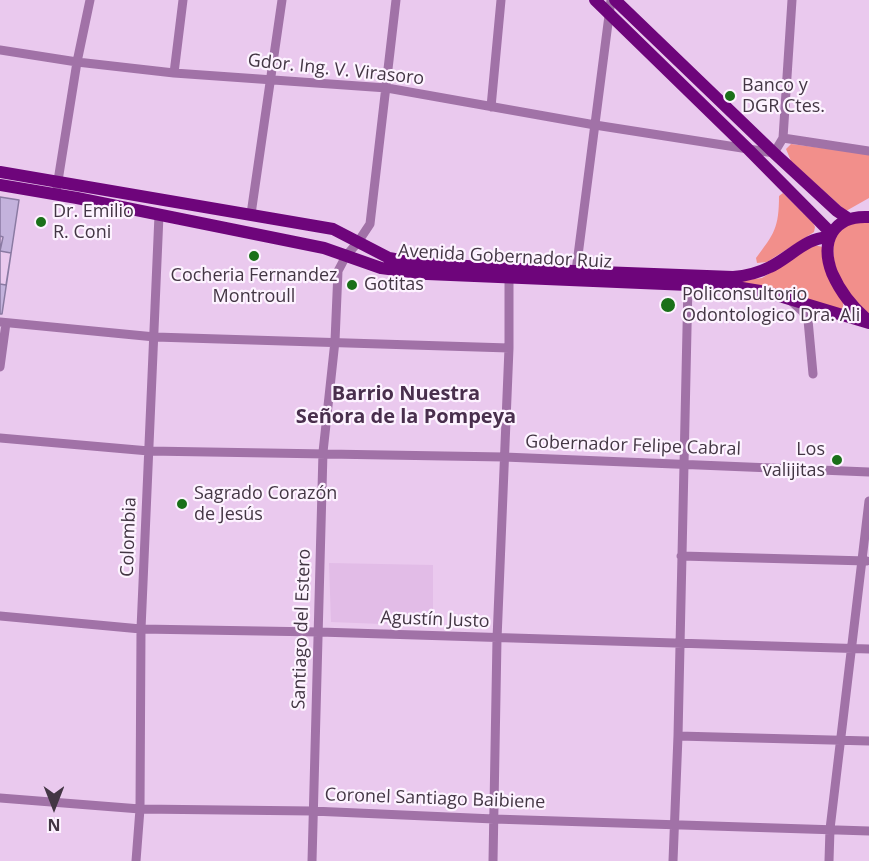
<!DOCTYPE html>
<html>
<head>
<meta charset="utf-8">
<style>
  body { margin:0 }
  #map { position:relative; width:869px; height:861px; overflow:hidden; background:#eac9ee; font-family:"Open Sans",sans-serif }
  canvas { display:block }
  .north { position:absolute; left:24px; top:777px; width:60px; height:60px; -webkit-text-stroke:4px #fdf3ff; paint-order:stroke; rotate:180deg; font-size:16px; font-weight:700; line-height:24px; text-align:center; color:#433644 }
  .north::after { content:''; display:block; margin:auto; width:21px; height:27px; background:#433644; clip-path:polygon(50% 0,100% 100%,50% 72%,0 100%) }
</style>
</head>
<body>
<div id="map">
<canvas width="869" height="861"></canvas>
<div class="north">N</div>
</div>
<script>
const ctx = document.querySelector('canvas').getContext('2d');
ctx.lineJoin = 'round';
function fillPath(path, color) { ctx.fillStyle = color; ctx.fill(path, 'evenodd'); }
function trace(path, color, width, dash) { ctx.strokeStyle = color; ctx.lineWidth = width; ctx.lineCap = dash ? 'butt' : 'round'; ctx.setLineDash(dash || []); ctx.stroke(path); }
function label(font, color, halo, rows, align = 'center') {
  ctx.font = font + ' "Open Sans",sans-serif'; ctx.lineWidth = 4.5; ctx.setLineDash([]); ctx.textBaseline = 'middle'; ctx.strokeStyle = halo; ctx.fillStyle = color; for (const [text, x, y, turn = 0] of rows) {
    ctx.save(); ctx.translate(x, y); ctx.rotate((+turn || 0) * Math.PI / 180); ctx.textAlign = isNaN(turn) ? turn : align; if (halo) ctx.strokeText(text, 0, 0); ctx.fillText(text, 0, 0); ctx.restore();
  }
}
fillPath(new Path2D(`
  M329,563L433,565V626L331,622Z`), '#e2bce7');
fillPath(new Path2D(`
  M791,144L869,154V198L846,211L791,161L786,149Z
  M783,193L813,223L815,227L814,232L767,262L757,263L756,258C774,234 779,228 779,196Z
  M869,221V314C863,307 855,301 849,293C835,276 822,235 850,223C856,221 863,222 869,221Z
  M814,245L823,247L843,302V309L839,310L727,282L762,278Z`), '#f28f8b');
const building = new Path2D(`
  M0,197L19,200L2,314H0Z
  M0,236L3,237L0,251L11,253L6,285L0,284Z`);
fillPath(building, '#c3b2dc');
trace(building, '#8a7aa2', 1.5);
trace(new Path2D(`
  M0,50L77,62L174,73L387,88L595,125L774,153L783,138L792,0
  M174,73L183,0
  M491,107L501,0
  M783,138L869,151
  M57,187L77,62L90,0
  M251,214L282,0
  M576,271L611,0
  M790,300L802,311L808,320L813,374
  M0,322L155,337L509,348
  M0,367L6,323
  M0,438L149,451L504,457L869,472
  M681,556L867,561
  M0,616L141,629L319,632L869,649
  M678,736L869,741
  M0,798L140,809L312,811L494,819L869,831
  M136,861L140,809L141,629L159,215
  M312,861L323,452L335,341L338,271L346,256L358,242L370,224L396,0
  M493,861L497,639L509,348V278L505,275
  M673,861L678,736L688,284
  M829,861L830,829L869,501`), '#a172a7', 9);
trace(new Path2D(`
  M595,0L748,149L831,233
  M615,0L774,153L837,211L849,219
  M0,172L333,229L389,258L411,262L495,268L733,277C746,276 758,273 770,267C788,259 809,235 829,238
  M0,185L77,198L324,248L381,268L427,274L736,287L766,292L869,323
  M869,217C833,215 820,241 832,273C840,291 854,309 869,321`), '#6e057b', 12);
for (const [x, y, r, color] of [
  [730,96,6,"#1a7019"],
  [41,222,6,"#1a7019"],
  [254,256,6,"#1a7019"],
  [352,285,6,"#1a7019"],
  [668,305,8,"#1a7019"],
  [837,460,6,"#1a7019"],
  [182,504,6,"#1a7019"]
]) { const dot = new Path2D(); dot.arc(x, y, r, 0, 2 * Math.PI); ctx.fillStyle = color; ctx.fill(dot); trace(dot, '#fdf3ff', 2); }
label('18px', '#433644', '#fdf3ff', [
  ["Gdor. Ing. V. Virasoro",336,70,6],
  ["Avenida Gobernador Ruiz",505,257,3],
  ["Gobernador Felipe Cabral",633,446,2],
  ["Colombia",129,537,-88],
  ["Agustín Justo",435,620,2],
  ["Santiago del Estero",302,629,-88],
  ["Coronel Santiago Baibiene",435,799,2]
]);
label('18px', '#433644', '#fdf3ff', [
  ["Banco y",742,86],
  ["DGR Ctes.",742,107],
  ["Dr. Emilio",53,212],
  ["R. Coni",53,233],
  ["Cocheria Fernandez",254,276,"center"],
  ["Montroull",254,297,"center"],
  ["Gotitas",364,285],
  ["Policonsultorio",682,295],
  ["Odontologico Dra. Ali",682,316],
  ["Los",825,450,"right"],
  ["valijitas",825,471,"right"],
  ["Sagrado Corazón",194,494],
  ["de Jesús",194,515]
], 'left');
label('bold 20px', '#492f4d', '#fdf3ff', [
  ["Barrio Nuestra",406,394],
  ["Señora de la Pompeya",406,417]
]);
</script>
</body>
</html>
